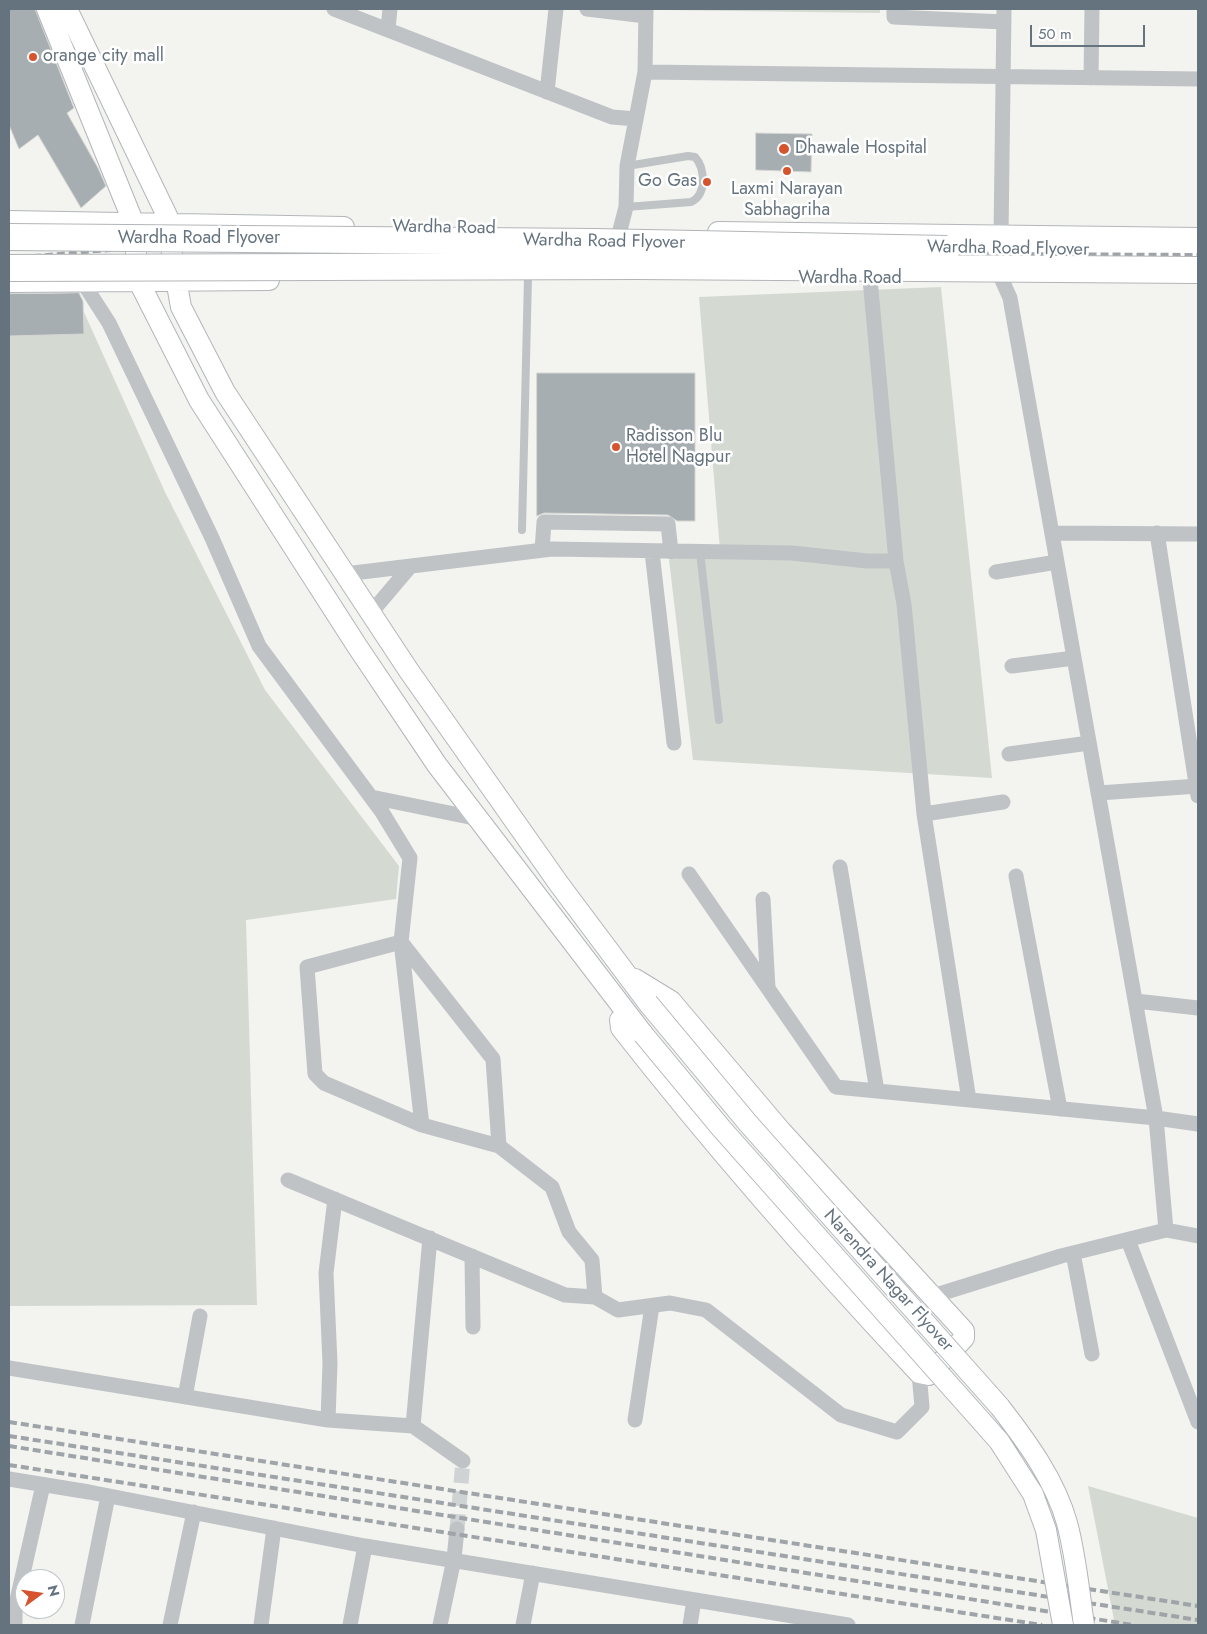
<!DOCTYPE html>
<html>
<head>
<meta charset="utf-8">
<style>
  body { margin:0 }
  #map { position:relative; width:1207px; height:1634px; overflow:hidden; background:#f3f3f0; font-family:Jost,sans-serif }
  canvas { display:block }
  .frame { position:absolute; inset:0; border:10px solid #65737f; pointer-events:none }
  .north { position:absolute; left:15px; top:1569px; width:50px; height:50px; box-sizing:border-box; background:#fff; border:1px solid #c1c7cc; border-radius:50%; rotate:76deg; font-size:14px; font-weight:700; line-height:20px; text-align:center; color:#65737f }
  .north::after { content:''; display:block; margin:auto; width:18px; height:22px; background:#d5542e; clip-path:polygon(50% 0,100% 100%,50% 72%,0 100%) }
  .scale { position:absolute; left:1030px; top:25px; width:115px; height:22px; box-sizing:border-box; border:2px solid #65737f; border-top:0; padding-left:6px; font-size:15px; line-height:18px; white-space:nowrap; color:#65737f; -webkit-text-stroke:4px #fff; paint-order:stroke }
</style>
</head>
<body>
<div id="map">
<canvas width="1207" height="1634"></canvas>
<div class="frame"></div>
<div class="north">N</div>
<div class="scale">50 m</div>
</div>
<script>
const ctx = document.querySelector('canvas').getContext('2d');
ctx.lineJoin = 'round';
function fillPath(path, color) { ctx.fillStyle = color; ctx.fill(path, 'evenodd'); }
function trace(path, color, width, dash) { ctx.strokeStyle = color; ctx.lineWidth = width; ctx.lineCap = dash ? 'butt' : 'round'; ctx.setLineDash(dash || []); ctx.stroke(path); }
function label(font, color, halo, rows, align = 'center') {
  ctx.font = font + ' Jost,sans-serif'; ctx.lineWidth = 5; ctx.setLineDash([]); ctx.textBaseline = 'middle'; ctx.strokeStyle = halo; ctx.fillStyle = color; for (const [text, x, y, turn = 0] of rows) {
    ctx.save(); ctx.translate(x, y); ctx.rotate((+turn || 0) * Math.PI / 180); ctx.textAlign = isNaN(turn) ? turn : align; if (halo) ctx.strokeText(text, 0, 0); ctx.fillText(text, 0, 0); ctx.restore();
  }
}
fillPath(new Path2D(`
  M665,9H880V13L664,10Z
  M941,287L992,778L693,760L669,560L720,550L699,297Z
  M9,309L83,310L165,492L265,690L399,866L396,899L246,920L257,1305L9,1306Z
  M1088,1486L1198,1518V1625H1115Z`), '#d4dad1');
const building = new Path2D(`
  M9,9H35L74,108L67,113L98,168L106,186L81,208L38,135L19,149L9,125Z
  M756,133L812,134L811,172L756,170Z
  M79,293L83,301L84,334L9,336V294Z
  M537,373H695V521H677L668,515L544,513L537,516Z`);
fillPath(building, '#a7aeb2');
trace(building, '#d5d5d2', 1);
trace(new Path2D(`
  M457,1529L463,1461`), '#d0d3d4', 15, [15, 8]);
const secondary = new Path2D(`
  M47,9L134,224L138,280L199,400L357,646L437,765L643,1034
  M67,9L171,224L172,257L181,307L225,392L409,671L559,884L648,1003
  M9,221L344,227
  M718,232L1198,238
  M9,282L269,280
  M620,1020L621,1028C715,1148 815,1262 919,1373L929,1375L964,1338V1331L781,1131L671,1001L635,979`);
const highway = new Path2D(`
  M947,249L1198,251`);
trace(secondary, '#b2b6ba', 22);
trace(highway, '#b2b5b8', 28);
trace(new Path2D(`
  M626,207L691,202C707,195 705,168 695,157L688,156L627,166
  M522,530L528,277
  M700,552L719,720`), '#bfc3c6', 8);
trace(new Path2D(`
  M334,9L612,117L636,119L627,166L626,207L620,230
  M587,9L646,16
  M894,9V17L1004,22
  M388,29L390,9
  M645,72L1198,79
  M1091,78L1092,9
  M547,92L556,9
  M636,119L645,72L646,9
  M1001,235L1004,9
  M870,279L896,561L904,604L924,814
  M1002,280L1010,298L1156,1118L1198,1124
  M82,281L109,323L212,538L259,646L382,812L410,858L401,942L493,1059L499,1146L422,1125L324,1083L315,1074L307,967L401,942L422,1125
  M1052,533L1198,534
  M1157,533L1198,796
  M542,550L544,522L668,524L671,552
  M652,552L674,743
  M996,572L1057,562
  M345,574L552,549L792,553L867,561H896
  M370,614L409,568
  M1012,666L1074,658
  M1009,754L1089,743
  M1099,793L1198,786
  M371,797L479,819
  M840,867L877,1091
  M689,874L836,1087L1156,1118L1166,1230L1198,1236
  M1016,876L1060,1109
  M763,899L768,988
  M1136,1001L1198,1008
  M969,1100L924,814L1003,802
  M499,1146L552,1187L569,1232L592,1260L595,1297L618,1310L670,1303L706,1310L841,1415L897,1432L922,1407L919,1373
  M288,1180L565,1295L595,1297
  M335,1199L326,1273L330,1363L328,1420L413,1426L430,1238
  M1128,1240L1198,1422
  M1073,1253L1092,1354
  M472,1256L473,1327
  M933,1296L1061,1256L1166,1230
  M9,1368L328,1420
  M185,1397L200,1316
  M635,1420L652,1306
  M413,1426L463,1461
  M9,1479L89,1492L365,1546
  M15,1625V1609L43,1485
  M82,1625L108,1496
  M170,1625L194,1512
  M261,1625L274,1528
  M350,1625L365,1546L848,1625
  M440,1625L454,1559L457,1529
  M523,1625L533,1573
  M690,1625L694,1600`), '#bfc3c6', 15);
trace(secondary, '#fff', 20);
trace(highway, '#fff', 26);
trace(new Path2D(`
  M9,244L185,235L998,254L1198,255
  M9,258L185,244L998,264L1198,266
  M9,1422L1198,1606
  M9,1436L1198,1620
  M9,1446L1133,1625
  M9,1465L1042,1625`), '#9fa4a9', 4, [8, 4]);
const secondaryBridge = new Path2D(`
  M648,1003L747,1122L1000,1407C1027,1442 1055,1480 1067,1523C1076,1556 1079,1591 1084,1625
  M643,1034L721,1128L999,1441L1033,1494L1046,1530L1063,1625`);
const highwayBridge = new Path2D(`
  M9,237L595,242L947,249
  M9,268L636,266L1198,270`);
trace(secondaryBridge, '#b2b6ba', 22, []);
trace(highwayBridge, '#b2b5b8', 28, []);
trace(secondaryBridge, '#fff', 20);
trace(highwayBridge, '#fff', 26);
for (const [x, y, r, color] of [
  [33,57,5,"#d5542e"],
  [784,149,6,"#d5542e"],
  [787,171,5,"#d5542e"],
  [707,182,5,"#d5542e"],
  [616,447,5,"#d5542e"]
]) { const dot = new Path2D(); dot.arc(x, y, r, 0, 2 * Math.PI); ctx.fillStyle = color; ctx.fill(dot); trace(dot, '#fff', 2); }
label('18px', '#65737f', '#fff', [
  ["orange city mall",43,57],
  ["Dhawale Hospital",795,149],
  ["Go Gas",697,182,"right"],
  ["Laxmi Narayan",787,190,"center"],
  ["Sabhagriha",787,211,"center"],
  ["Radisson Blu",626,437],
  ["Hotel Nagpur",626,458]
], 'left');
label('18px', '#65737f', '#fff', [
  ["Wardha Road",444,228,1],
  ["Wardha Road Flyover",199,239],
  ["Wardha Road Flyover",604,242,1],
  ["Wardha Road Flyover",1008,249,1],
  ["Wardha Road",850,279],
  ["Narendra Nagar Flyover",888,1281,48]
]);
</script>
</body>
</html>
